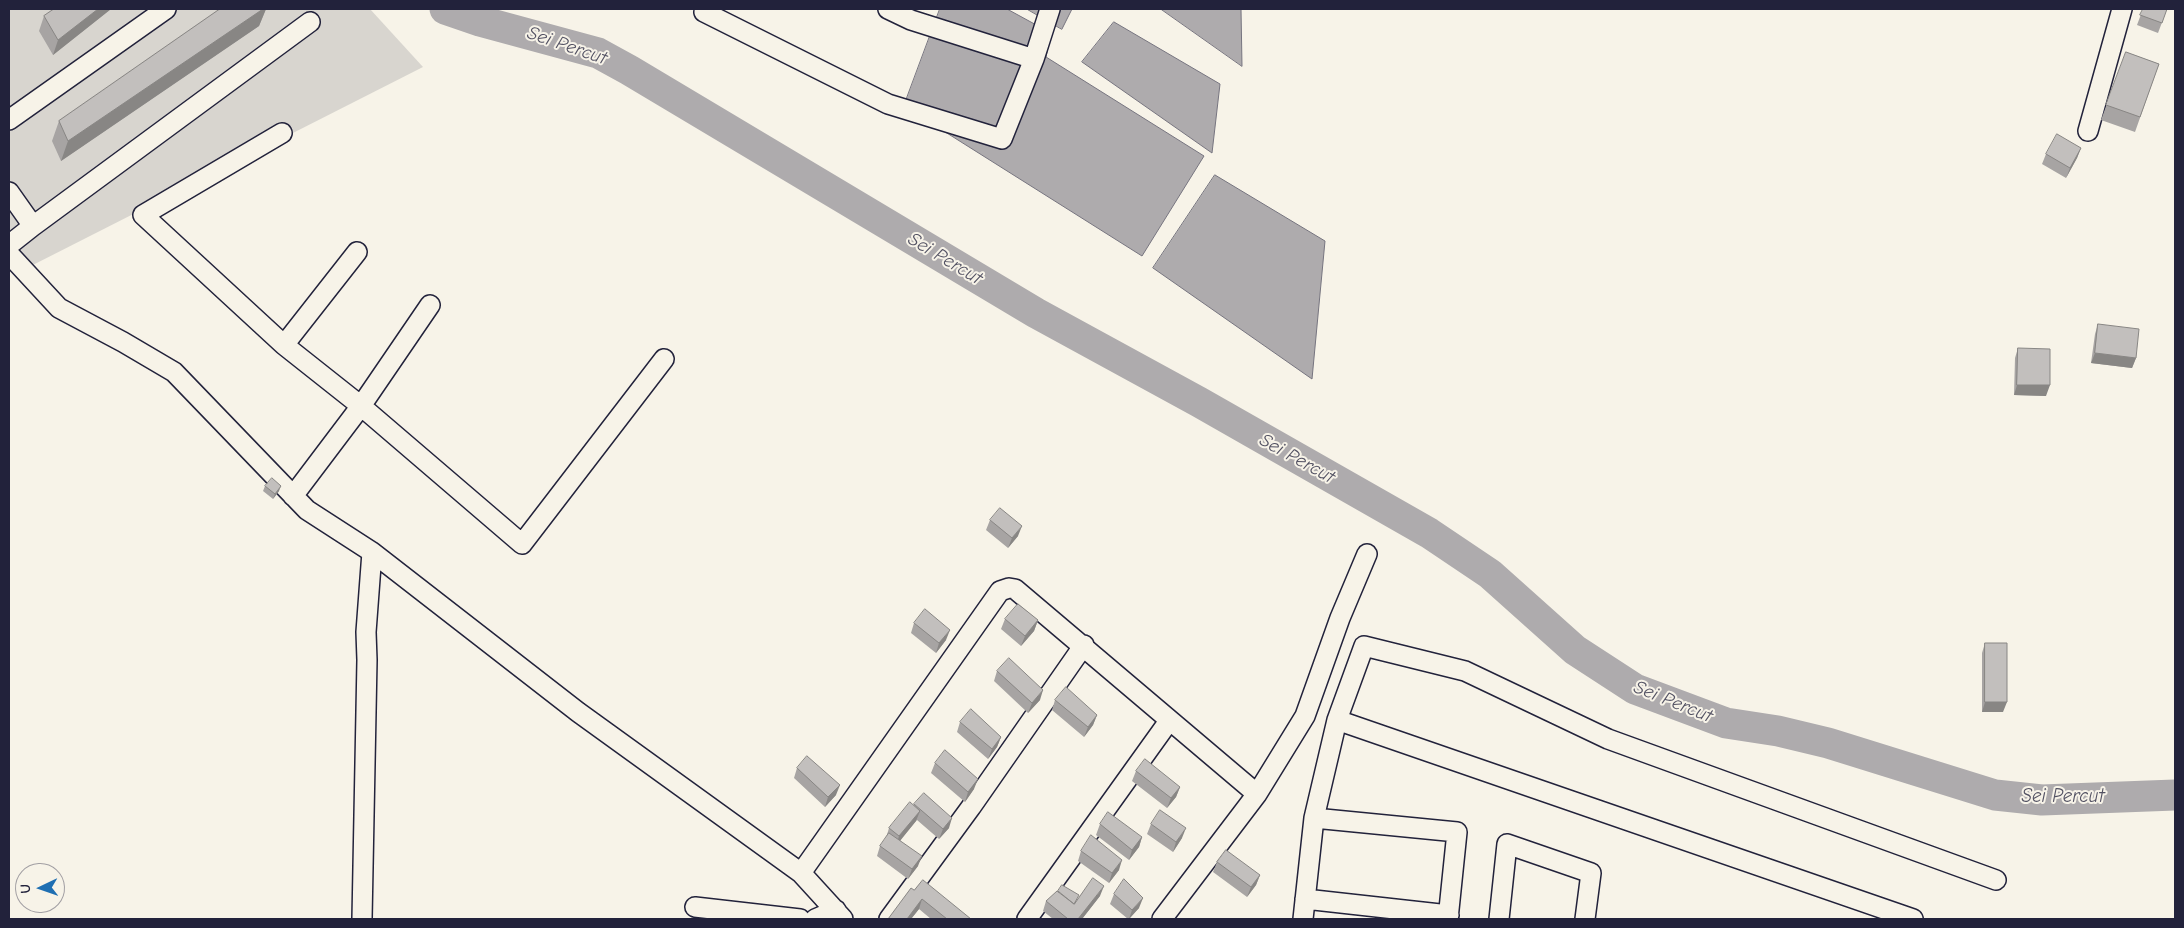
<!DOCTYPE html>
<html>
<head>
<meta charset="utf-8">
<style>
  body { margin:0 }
  #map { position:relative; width:2184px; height:928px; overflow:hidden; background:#f7f3e8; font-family:"Comic Neue",sans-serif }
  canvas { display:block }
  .frame { position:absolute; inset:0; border:10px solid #22223b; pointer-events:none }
  .north { position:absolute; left:15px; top:863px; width:50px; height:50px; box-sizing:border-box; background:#f7f3e8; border:1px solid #a29fa3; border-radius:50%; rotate:267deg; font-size:14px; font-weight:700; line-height:20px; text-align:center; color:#22223b }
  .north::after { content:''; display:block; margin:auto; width:18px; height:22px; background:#1f6fb2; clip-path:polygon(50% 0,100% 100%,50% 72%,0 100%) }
</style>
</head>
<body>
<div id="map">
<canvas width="2184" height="928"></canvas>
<div class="frame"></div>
<div class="north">U</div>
</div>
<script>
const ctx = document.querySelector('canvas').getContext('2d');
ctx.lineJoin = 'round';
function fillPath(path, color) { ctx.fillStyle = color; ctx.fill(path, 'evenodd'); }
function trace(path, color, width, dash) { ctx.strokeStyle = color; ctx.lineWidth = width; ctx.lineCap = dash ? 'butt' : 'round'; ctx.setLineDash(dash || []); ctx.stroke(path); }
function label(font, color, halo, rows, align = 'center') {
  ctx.font = font + ' "Comic Neue",sans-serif'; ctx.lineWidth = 4; ctx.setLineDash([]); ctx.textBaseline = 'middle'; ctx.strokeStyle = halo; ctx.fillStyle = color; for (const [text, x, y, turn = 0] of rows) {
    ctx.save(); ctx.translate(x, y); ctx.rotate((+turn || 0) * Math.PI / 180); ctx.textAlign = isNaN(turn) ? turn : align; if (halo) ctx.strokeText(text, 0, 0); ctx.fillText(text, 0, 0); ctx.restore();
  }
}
fillPath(new Path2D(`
  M9,9H370L423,67L23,270L9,265Z`), '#d8d5cf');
const water = new Path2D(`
  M940,9H1007L1051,33L1046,57L1204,156L1142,256L904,106Z
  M1027,9H1072L1062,29Z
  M1161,9H1241L1242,66Z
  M1114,22L1220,84L1212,153L1082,62Z
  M1215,175L1325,241L1312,379L1153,268Z`);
fillPath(water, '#aeabad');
trace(water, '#76747f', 1);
trace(new Path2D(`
  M445,9L480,21L598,53L629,70L1036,313L1199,402L1429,533L1490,574L1575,650L1635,689L1726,723L1778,731L1828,743L1995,795L2042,800L2175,795`), '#aeabad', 31);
const street = new Path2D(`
  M888,9L911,20L1034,59
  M704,12L888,104L1002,139L1034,59L1050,9
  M9,120L166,9
  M2088,131L2122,9
  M282,133L143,215L284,345
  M9,192L33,226L9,245
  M33,226L310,22
  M357,252L284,345L361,406L522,544L664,359
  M9,254L59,308L123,342L174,372L307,510L372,552L578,712L801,873L843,919
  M293,496L361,406L430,305
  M1337,720L1913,919
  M1314,818L1337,720L1364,646L1465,671L1608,739L1996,880
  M801,873L1000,591L1009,588L1015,589L1257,794
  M1305,899L1449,915
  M695,907L800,919
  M362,919L367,660L366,632L372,552
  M815,919L836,910
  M889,919L971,807L1084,645
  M1027,919L1169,721
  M1162,919L1257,794L1305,716L1340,618L1367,554
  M1303,919L1314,818L1457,832L1448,919
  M1499,919L1507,844L1591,873L1585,919`);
trace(street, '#22223b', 22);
trace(street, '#f7f3e8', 19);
fillPath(new Path2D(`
  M54,9H111L53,55L39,31L44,16Z
  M220,9H266L259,26L61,161L52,141L59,121Z
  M2143,9H2167L2158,33L2137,25Z
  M2126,52L2159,64L2135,132L2101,120Z
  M2081,148L2077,158L2066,178L2042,164L2046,154Z
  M2098,324L2136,358L2132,368L2091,363L2095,334Z
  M2018,348L2046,396L2014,395L2015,358Z
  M265,486L279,491L273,499L263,491Z
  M990,520L1018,536L1008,548L986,530Z
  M1005,619L1038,620L1034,631L1021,646L1001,629Z
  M914,623L946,640L936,653L911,633Z
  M1985,643L2003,712H1982V653Z
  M997,671L1040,700L1028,713L994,681Z
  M1055,700L1097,715L1093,725L1084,737L1052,710Z
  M960,722L1001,737L997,747L988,759L957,732Z
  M935,763L974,789L965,802L931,773Z
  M797,768L836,795L825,807L794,778Z
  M1136,771L1180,787L1176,797L1167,808L1132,781Z
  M914,804L949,828L939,839L917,820L900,840L918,866L908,879L877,856L880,846L886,838L889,828Z
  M1100,824L1142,837L1139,847L1129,860L1096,835Z
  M1151,824L1182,838L1173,852L1147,834Z
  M1081,851L1119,870L1109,883L1078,861Z
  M1217,862L1260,875L1256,885L1247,897L1213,872Z
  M914,890L971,919H931L919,909L911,919H888Z
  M1114,894L1139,908L1129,919H1128L1110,904Z
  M1100,896L1082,919H1053L1043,911L1046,901H1077Z`), '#a7a4a3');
fillPath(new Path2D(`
  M98,9H111L53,55L58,40Z
  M263,9H266L259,26L61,161L68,141Z
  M2081,148L2077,158L2066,178L2070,168Z
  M2095,353L2136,358L2132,368L2091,363Z
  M2017,385H2050L2046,396L2014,395Z
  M281,486L279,491L273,499L275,494Z
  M1022,526L1018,536L1008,548L1012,538Z
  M1038,620L1034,631L1021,646L1025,636Z
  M950,630L946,640L936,653L939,643Z
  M1043,690L1040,700L1028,713L1032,703Z
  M1985,702H2007L2003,712H1982Z
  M1097,715L1093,725L1084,737L1088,727Z
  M1001,737L997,747L988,759L992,749Z
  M978,779L974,789L965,802L968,792Z
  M840,785L836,795L825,807L828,797Z
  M1180,787L1176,797L1167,808L1171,798Z
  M920,811L916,821L896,846L899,836Z
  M952,818L949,828L939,839L943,829Z
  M1186,828L1182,838L1173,852L1176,842Z
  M1142,837L1139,847L1129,860L1132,850Z
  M922,856L918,866L908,879L912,869Z
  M1122,860L1119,870L1109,883L1112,873Z
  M1260,875L1256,885L1247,897L1251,887Z
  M1104,886L1100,896L1082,919H1078Z
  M1143,898L1139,908L1129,919L1132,910Z
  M922,899L919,909L911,919H907Z`), '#888684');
const building = new Path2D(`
  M54,9H98L58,40L44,16Z
  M220,9H263L68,141L59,121Z
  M2143,9H2167L2162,23L2140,15Z
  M2126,52L2159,64L2140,117L2106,105Z
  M2057,134L2081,148L2070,168L2046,154Z
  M2098,324L2139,329L2136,358L2095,353Z
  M2018,348L2050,349V385H2017Z
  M272,478L281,486L275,494L265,486Z
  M1000,508L1022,526L1012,538L990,520Z
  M1018,604L1038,620L1025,636L1005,619Z
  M925,609L950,630L939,643L914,623Z
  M1985,643H2007V702H1985Z
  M1009,658L1043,690L1032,703L997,671Z
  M1066,687L1097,715L1088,727L1055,700Z
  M971,709L1001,737L992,749L960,722Z
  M945,750L978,779L968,792L935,763Z
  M807,756L840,785L828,797L797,768Z
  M1145,759L1180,787L1171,798L1136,771Z
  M924,793L952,818L943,829L914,804Z
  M910,802L920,811L899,836L889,828Z
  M1160,810L1186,828L1176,842L1151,824Z
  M1108,812L1142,837L1132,850L1100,824Z
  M889,833L922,856L912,869L880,846Z
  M1091,835L1122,860L1112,873L1081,851Z
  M1226,850L1260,875L1251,887L1217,862Z
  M1093,878L1104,886L1078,919H1068L1046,901L1057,891L1074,904Z
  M1124,879L1143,898L1132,910L1114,894Z
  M923,880L971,919H947L922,899L907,919H888L911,888L914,890Z
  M1062,885L1079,895L1074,904L1058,891Z`);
fillPath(building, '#c2bfbd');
trace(building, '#888684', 1);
label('italic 19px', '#535263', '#f7f3e8', [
  ["Sei Percut",567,46,19],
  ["Sei Percut",945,259,31],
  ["Sei Percut",1297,459,29],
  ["Sei Percut",1673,702,22],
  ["Sei Percut",2063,797]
]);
</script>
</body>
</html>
